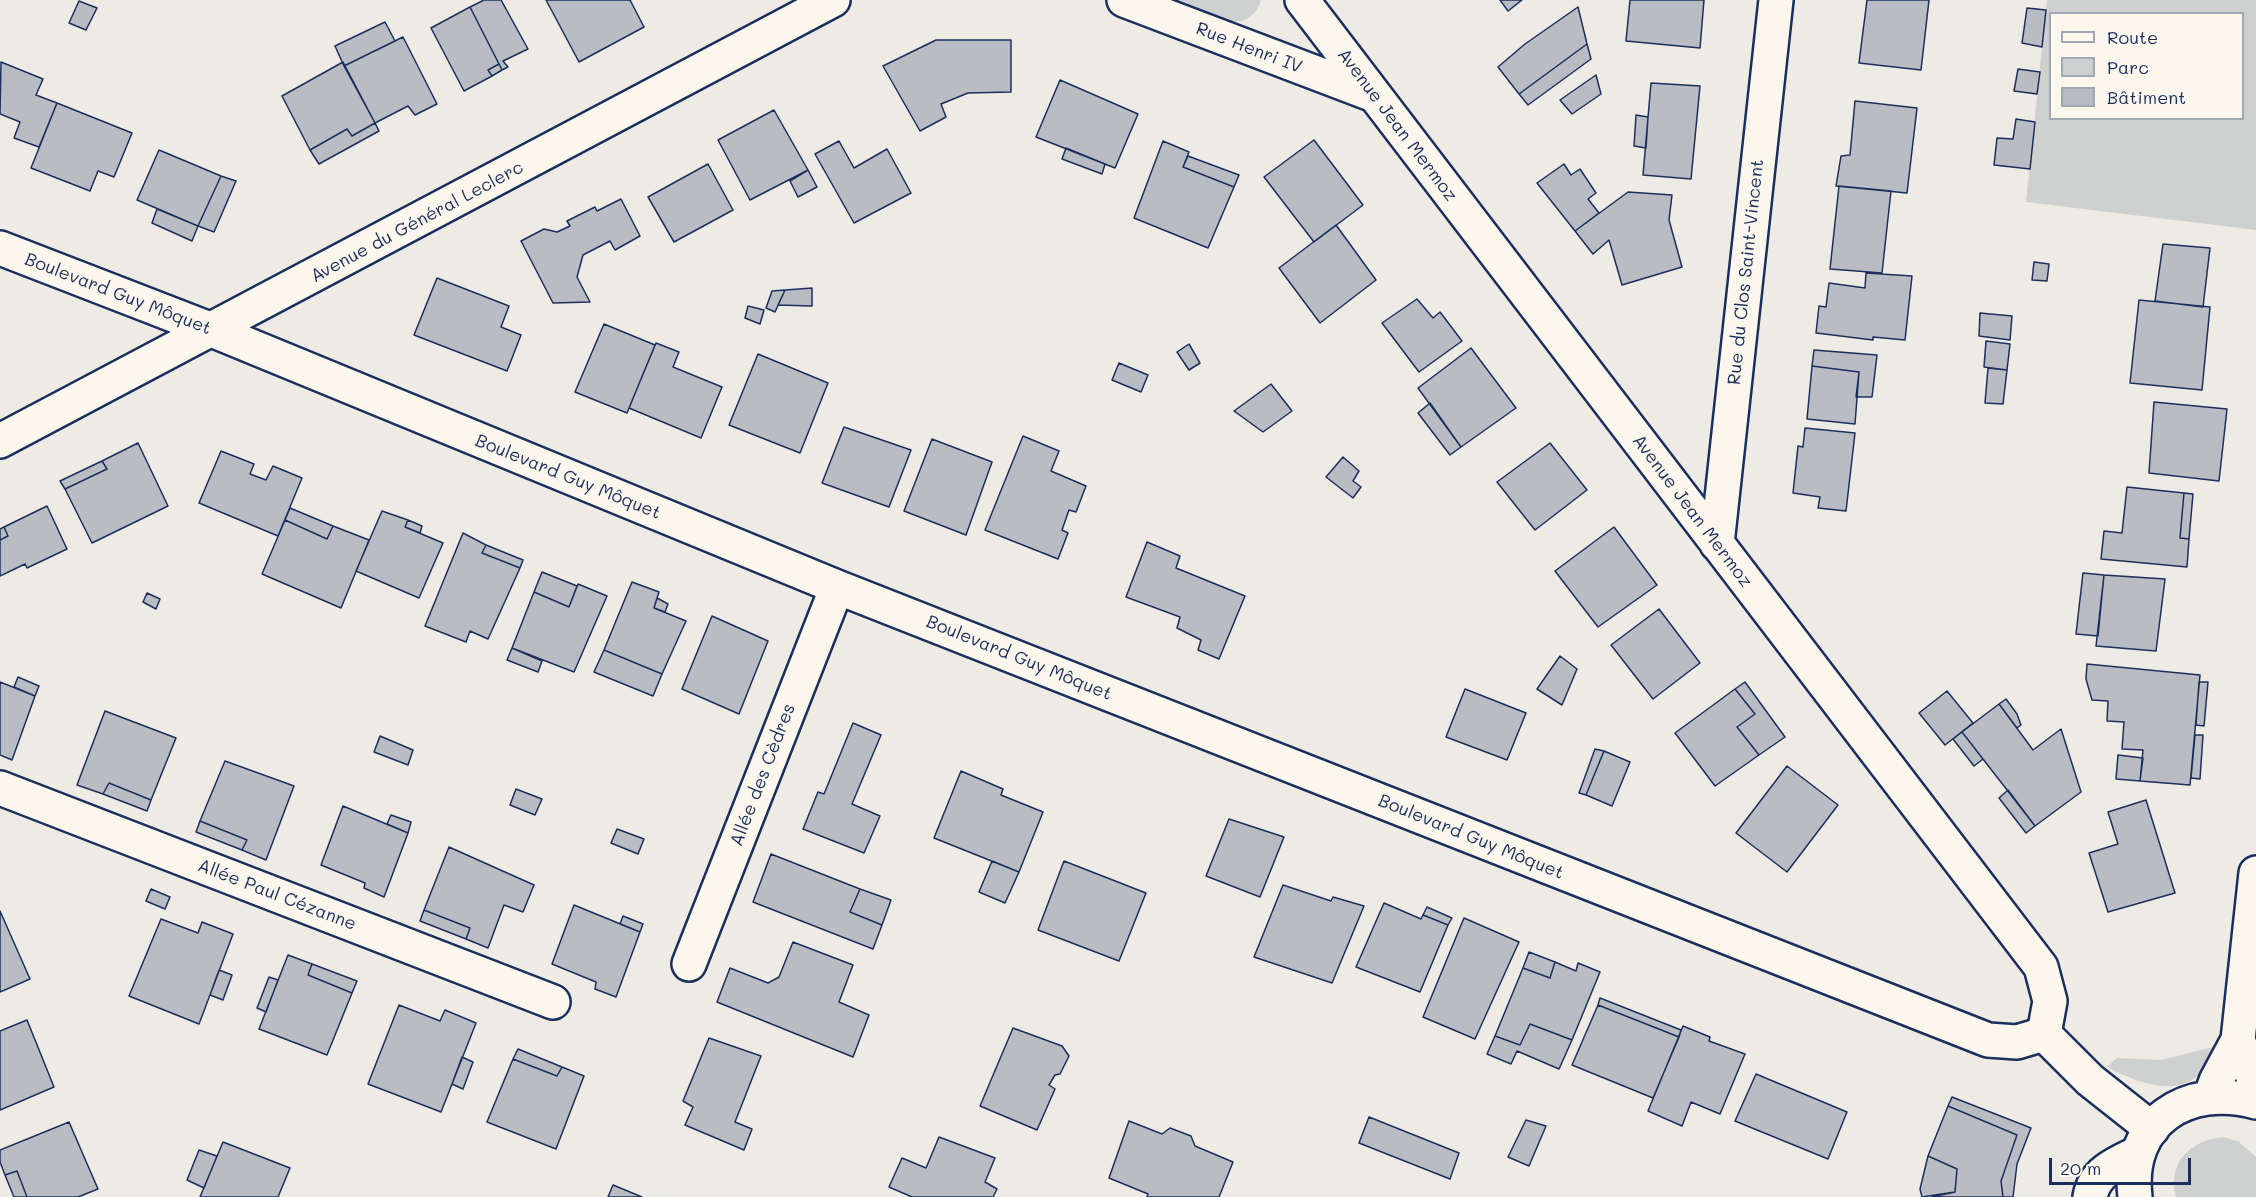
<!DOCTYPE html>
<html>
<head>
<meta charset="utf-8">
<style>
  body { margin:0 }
  #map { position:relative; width:2256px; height:1197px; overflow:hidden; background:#eeebe4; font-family:Mali,sans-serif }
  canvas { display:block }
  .legend { position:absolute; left:2049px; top:12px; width:195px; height:108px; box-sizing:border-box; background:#fbf7ec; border:2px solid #a1a7b3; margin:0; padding:8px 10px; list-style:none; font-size:18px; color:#1b2f5e }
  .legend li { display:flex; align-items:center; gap:12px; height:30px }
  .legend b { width:30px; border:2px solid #a1a7b3 }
  .scale { position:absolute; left:2049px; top:1158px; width:142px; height:27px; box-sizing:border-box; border:3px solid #1b2f5e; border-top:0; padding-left:8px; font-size:18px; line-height:21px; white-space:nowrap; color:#1b2f5e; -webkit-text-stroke:4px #fbf7ec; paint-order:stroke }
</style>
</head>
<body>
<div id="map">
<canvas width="2256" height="1197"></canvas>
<ul class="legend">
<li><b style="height:8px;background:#fbf7ec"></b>Route</li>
<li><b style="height:16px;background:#cecfcf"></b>Parc</li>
<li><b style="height:16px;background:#b9bcc3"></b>Bâtiment</li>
</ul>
<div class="scale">20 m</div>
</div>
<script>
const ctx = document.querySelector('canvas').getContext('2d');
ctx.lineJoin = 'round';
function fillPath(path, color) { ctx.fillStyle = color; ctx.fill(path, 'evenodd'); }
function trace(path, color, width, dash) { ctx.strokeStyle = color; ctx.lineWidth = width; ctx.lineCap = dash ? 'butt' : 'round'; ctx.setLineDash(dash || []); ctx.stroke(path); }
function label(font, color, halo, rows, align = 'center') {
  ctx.font = font + ' Mali,sans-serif'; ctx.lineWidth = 6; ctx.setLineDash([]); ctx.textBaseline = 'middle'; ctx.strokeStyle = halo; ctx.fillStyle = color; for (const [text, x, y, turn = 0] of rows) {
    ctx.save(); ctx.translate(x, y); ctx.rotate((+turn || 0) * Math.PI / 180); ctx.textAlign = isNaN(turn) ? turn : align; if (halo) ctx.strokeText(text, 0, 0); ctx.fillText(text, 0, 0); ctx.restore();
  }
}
fillPath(new Path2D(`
  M1170,0H1261C1248,43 1196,11 1170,0Z
  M2047,0H2256V230L2026,202ZM2050,14H2242V118H2050Z
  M2213,1047C2199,1104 2146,1088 2107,1067L2117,1058L2161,1060Z
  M2224,1137L2239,1142L2256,1157V1197H2176C2166,1163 2192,1139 2224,1137Z`), '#cecfcf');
const building = new Path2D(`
  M484,0H501L528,49L503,61L508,67L502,70L470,7Z
  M546,0H630L644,27L579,62Z
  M1500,0H1522L1508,11Z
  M1630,0H1704L1700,48L1626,41Z
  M1867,0H1929L1921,70L1859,63Z
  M79,1L97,8L86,30L69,23Z
  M470,7L499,64L488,70L492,76L464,91L431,28Z
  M1578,7L1587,44L1519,94L1498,67L1525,44Z
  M2027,8L2046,10L2042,47L2022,43Z
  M385,22L395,41L344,66L335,46Z
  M403,37L437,104L415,115L408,106L375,123L344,66Z
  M936,40H1011V92L968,93L941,104L946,117L920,131L883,66Z
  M1587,44L1591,59L1528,105L1519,94Z
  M1,62L43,79L36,95L57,103L39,147L14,138L20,122L0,114Z
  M343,62L375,123L352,136L347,129L310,150L282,96Z
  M499,64L502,70L492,76L488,70Z
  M2018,69L2040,72L2037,94L2014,91Z
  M1596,75L1601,94L1572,114L1560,100Z
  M1060,80L1138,114L1115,168L1036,137Z
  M1651,83L1700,86L1691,179L1643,175Z
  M1855,101L1917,108L1907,193L1836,186L1841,156L1850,155Z
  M57,103L132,133L114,177L98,171L90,191L31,168Z
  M774,110L808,170L750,200L718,140Z
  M1636,115L1648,117L1646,148L1634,146Z
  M2016,119L2035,122L2030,169L1994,165L1997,138L2013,139Z
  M375,123L379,131L319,164L310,150L347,129L352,136Z
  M1314,140L1363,205L1314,242L1264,177Z
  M839,141L854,168L887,149L911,193L854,223L815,154Z
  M1163,141L1189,152L1183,167L1234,187L1208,248L1134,218Z
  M1066,148L1105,164L1102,174L1062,159Z
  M159,150L221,176L198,226L137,200Z
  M1188,156L1239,175L1234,187L1183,167Z
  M708,164L733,210L674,242L648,197Z
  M1564,164L1571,175L1580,169L1596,193L1588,199L1599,213L1575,231L1537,183Z
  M808,170L817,187L798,197L790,181Z
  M221,176L236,181L214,232L198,226Z
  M1839,186L1891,191L1882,273L1830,269Z
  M1628,192L1672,195L1669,220L1682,267L1622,285L1609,240L1593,254L1575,231Z
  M621,199L640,236L615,250L610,241L583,255L577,277L590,302L553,303L521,241L544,229L557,232L570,226L567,221L595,207L597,211Z
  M157,209L198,226L192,241L152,223Z
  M1336,225L1376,280L1320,323L1279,268Z
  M2163,244L2210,248L2203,307L2155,301Z
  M2034,262L2049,264L2047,281L2032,280Z
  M1866,273L1912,276L1905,340L1873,337V340L1816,333L1819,306L1826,307L1829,283L1865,288Z
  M437,278L509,306L501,327L521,335L507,371L414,335Z
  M812,288V306L778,305L785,290Z
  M785,290L775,312L766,308L772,291Z
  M1417,299L1433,318L1440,312L1462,341L1419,372L1382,323Z
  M2139,300L2210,307L2202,390L2130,383Z
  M748,306L764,310L760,324L745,318Z
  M1980,313L2012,316L2010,340L1979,336Z
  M604,324L655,345L627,413L575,392Z
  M1986,341L2010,344L2007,370L1984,367Z
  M656,343L679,352L673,367L722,387L701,438L629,408Z
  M1189,344L1200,363L1189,370L1177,352Z
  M1471,348L1516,408L1461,447L1418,388Z
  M1814,350L1877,355L1872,397H1856L1859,372L1812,366Z
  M758,354L828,383L800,453L729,425Z
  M1119,363L1148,375L1141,392L1112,380Z
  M1812,366L1859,372L1855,424L1807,419Z
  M1988,368L2007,370L2003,404L1985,403Z
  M1271,384L1292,411L1263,432L1234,411Z
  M2154,402L2227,409L2219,481L2149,473Z
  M1430,403L1461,447L1450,455L1418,413Z
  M844,427L911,450L889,507L822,483Z
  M1805,428L1855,433L1846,511L1818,508L1820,497L1793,493L1798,446L1803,447Z
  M1023,436L1059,451L1051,471L1086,486L1076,512L1069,510L1062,530L1068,533L1058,559L985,530Z
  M932,439L992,462L966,535L904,511Z
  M138,443L168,506L92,543L65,489L107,469L102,461Z
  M1550,443L1587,490L1535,530L1497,482Z
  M221,451L254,464L250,474L266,480L273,466L302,478L278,536L199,503Z
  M1343,457L1359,471L1353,481L1361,487L1353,498L1326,477Z
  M102,461L107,469L65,489L60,481Z
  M2127,487L2184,493L2180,538L2189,539L2187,567L2101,559L2104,531L2122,533Z
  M2184,493L2193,494L2189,539L2180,538Z
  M47,506L67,549L27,568L25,564L0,576V540L8,536L4,527Z
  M290,508L333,526L327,539L285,520Z
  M382,511L408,520L405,527L443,543L419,598L356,571Z
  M285,520L327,539L333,526L369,540L341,608L262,574Z
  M408,520L422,526L420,533L405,527Z
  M4,527L8,536L0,540V529Z
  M1614,527L1657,585L1598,627L1555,571Z
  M463,533L486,545L482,553L520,568L488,639L470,631L466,642L425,626Z
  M1147,542L1180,556L1176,568L1245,596L1219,659L1198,650L1201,640L1177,628L1180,617L1126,597Z
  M486,545L523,560L520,568L482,553Z
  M542,572L577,586L569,607L534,592Z
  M2083,573L2104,575L2098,636L2076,634Z
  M2104,575L2165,579L2156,651L2096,646Z
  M632,582L659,592L654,608L686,621L662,674L604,650Z
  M578,584L607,596L574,672L512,648L534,592L569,607Z
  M147,593L160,599L156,609L143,602Z
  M657,598L668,604L665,612L654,608Z
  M1659,609L1700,663L1653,699L1611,645Z
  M712,616L768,641L739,714L682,689Z
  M512,648L542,661L538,672L507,660Z
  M604,650L662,674L653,696L594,672Z
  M1560,656L1577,669L1562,705L1537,689Z
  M2087,664L2200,675L2190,785L2140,781L2143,750L2122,749L2124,722L2107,721L2108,701L2092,700L2086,679Z
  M18,677L39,686L35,696L14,687Z
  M0,682L35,696L12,760L0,755Z
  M1745,682L1785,737L1759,755L1737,727L1755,714L1735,689Z
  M2199,682H2208L2204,726L2196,725Z
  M1465,689L1526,713L1507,760L1446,737Z
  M1735,689L1755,714L1737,727L1759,755L1715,786L1675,733Z
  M1947,691L1973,723L1945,745L1919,713Z
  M2006,699L2017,714L2021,725L2017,728L1999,704Z
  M1999,704L2033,750L2061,729L2081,792L2035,826L1962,732Z
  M105,711L176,738L151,800L109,783L103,794L77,785Z
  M853,723L881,735L852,804L880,816L864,853L803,829L818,792L824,794Z
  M1962,732L1983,759L1974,766L1953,739Z
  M2195,735H2203L2200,779L2191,778Z
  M380,736L413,750L408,765L374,752Z
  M1595,749L1604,751L1586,795L1579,793Z
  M1604,751L1630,762L1612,806L1586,795Z
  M2118,755L2143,758L2140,781L2116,779Z
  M225,761L294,786L266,860L242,850L247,840L200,821Z
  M1787,766L1838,805L1787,872L1736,833Z
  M961,771L1003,789L1001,795L1043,812L1019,872L934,838Z
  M109,783L151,800L147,811L103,794Z
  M516,789L542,799L535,815L510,805Z
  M2008,790L2035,826L2026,833L1999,798Z
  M2146,800L2175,893L2108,912L2089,853L2118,844L2108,812Z
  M343,806L408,833L384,897L364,888L365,883L321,865Z
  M391,815L411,822L408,833L387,824Z
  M1229,819L1284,837L1260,897L1206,876Z
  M200,821L247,840L242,850L196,832Z
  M617,829L644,839L638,854L611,843Z
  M449,847L534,885L523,912L504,905L488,948L466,939L470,928L424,910Z
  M771,854L860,889L850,912L882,925L873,949L753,902Z
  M992,861L1019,872L1005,903L979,892Z
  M1064,861L1146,893L1119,961L1038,930Z
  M1283,885L1331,901L1333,897L1364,906L1332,983L1254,957Z
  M151,889L170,897L165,909L146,901Z
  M860,889L891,900L882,925L850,912Z
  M1384,903L1421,919L1423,915L1448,925L1420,992L1356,967Z
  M574,905L640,932L616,997L595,989L596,982L552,964Z
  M1427,907L1452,918L1448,925L1423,915Z
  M424,910L470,928L466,939L420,921Z
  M0,911L30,979L0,992Z
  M623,916L643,924L640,932L620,924Z
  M1464,918L1519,942L1475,1039L1423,1017Z
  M161,919L198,933L202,922L233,934L199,1024L129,996Z
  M793,942L853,965L839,1002L869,1015L853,1057L717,1002L730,968L768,983L779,977Z
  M1529,952L1555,962L1550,978L1523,968Z
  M288,955L312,964L308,975L352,993L327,1055L259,1029Z
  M1555,962L1576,971L1578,963L1600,972L1572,1040L1530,1024L1520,1045L1495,1036L1523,968L1550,978Z
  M312,964L357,981L352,993L308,975Z
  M219,970L232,975L223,1000L210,995Z
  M269,977L278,980L266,1012L257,1008Z
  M1600,998L1681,1030L1679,1037L1598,1005Z
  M399,1005L440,1021L445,1010L476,1023L441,1112L368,1084Z
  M1598,1005L1679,1037L1653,1098L1572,1065Z
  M27,1020L54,1087L0,1110V1031Z
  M1530,1024L1572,1040L1559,1069L1517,1051L1511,1064L1487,1054L1495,1036L1520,1045Z
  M1683,1026L1710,1037L1709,1041L1745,1054L1720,1114L1691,1102L1682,1126L1648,1111Z
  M1013,1028L1062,1046L1069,1056L1060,1074L1055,1075L1049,1085L1055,1089L1037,1130L980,1106Z
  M709,1038L761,1056L735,1122L752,1129L744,1150L685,1125L693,1107L683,1101Z
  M518,1049L562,1067L557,1076L513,1059Z
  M462,1057L473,1062L463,1089L452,1084Z
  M513,1059L557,1076L562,1067L584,1076L556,1149L487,1122Z
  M1756,1074L1847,1112L1828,1159L1735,1121Z
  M1952,1097L2031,1128L2017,1164L2013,1197H2003L2001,1181L2017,1135L1948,1106Z
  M1948,1106L2017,1135L2001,1181L2003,1197H1932L1955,1192L1957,1169L1928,1156Z
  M1369,1117L1459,1153L1450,1179L1359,1143Z
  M1526,1120L1546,1126L1529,1166L1508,1157Z
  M1129,1121L1162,1134L1170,1128L1191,1136L1195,1146L1233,1162L1219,1197H1147L1148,1194L1109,1178Z
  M69,1122L98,1189L78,1197H27L17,1171L5,1175L0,1162V1150Z
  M939,1137L995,1158L985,1182L997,1189L993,1197H912L889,1187L902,1158L926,1168Z
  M223,1142L290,1168L278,1197H200Z
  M199,1150L217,1156L204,1188L187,1180Z
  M1928,1156L1957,1169L1955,1192L1922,1197L1920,1189Z
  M17,1171L27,1197H14L5,1175Z
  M613,1185L642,1197H608Z`);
fillPath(building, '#b9bcc3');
trace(building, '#1b2f5e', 1.5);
const minor = new Path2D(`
  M1124,0L1374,95
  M1302,0L2041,967L2050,1001L2044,1034
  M0,248L212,330L837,587L1988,1040L2017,1042L2044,1034
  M0,441L833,0
  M1717,544L1776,0
  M0,788L553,1002
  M689,964L837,587
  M2044,1034L2090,1080L2152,1129
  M2090,1197C2094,1172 2117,1163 2138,1153`);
const major = new Path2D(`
  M2238,1040L2256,1084
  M2211,1095L2216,1081L2238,1040L2256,873
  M2135,1197C2126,1122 2187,1083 2256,1102`);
trace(minor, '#1b2f5e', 38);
trace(major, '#1b2f5e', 38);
trace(minor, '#fbf7ec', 33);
trace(major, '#fbf7ec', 33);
label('18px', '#1b2f5e', '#fbf7ec', [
  ["Rue Henri IV",1249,48,21],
  ["Avenue Jean Mermoz",1397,125,53],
  ["Avenue du Général Leclerc",417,222,-28],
  ["Rue du Clos Saint-Vincent",1746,272,-84],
  ["Boulevard Guy Môquet",118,294,21],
  ["Boulevard Guy Môquet",568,477,22],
  ["Avenue Jean Mermoz",1692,511,53],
  ["Boulevard Guy Môquet",1019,658,22],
  ["Allée des Cèdres",763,775,-69],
  ["Boulevard Guy Môquet",1471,837,22],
  ["Allée Paul Cézanne",277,895,21]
]);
</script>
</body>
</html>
